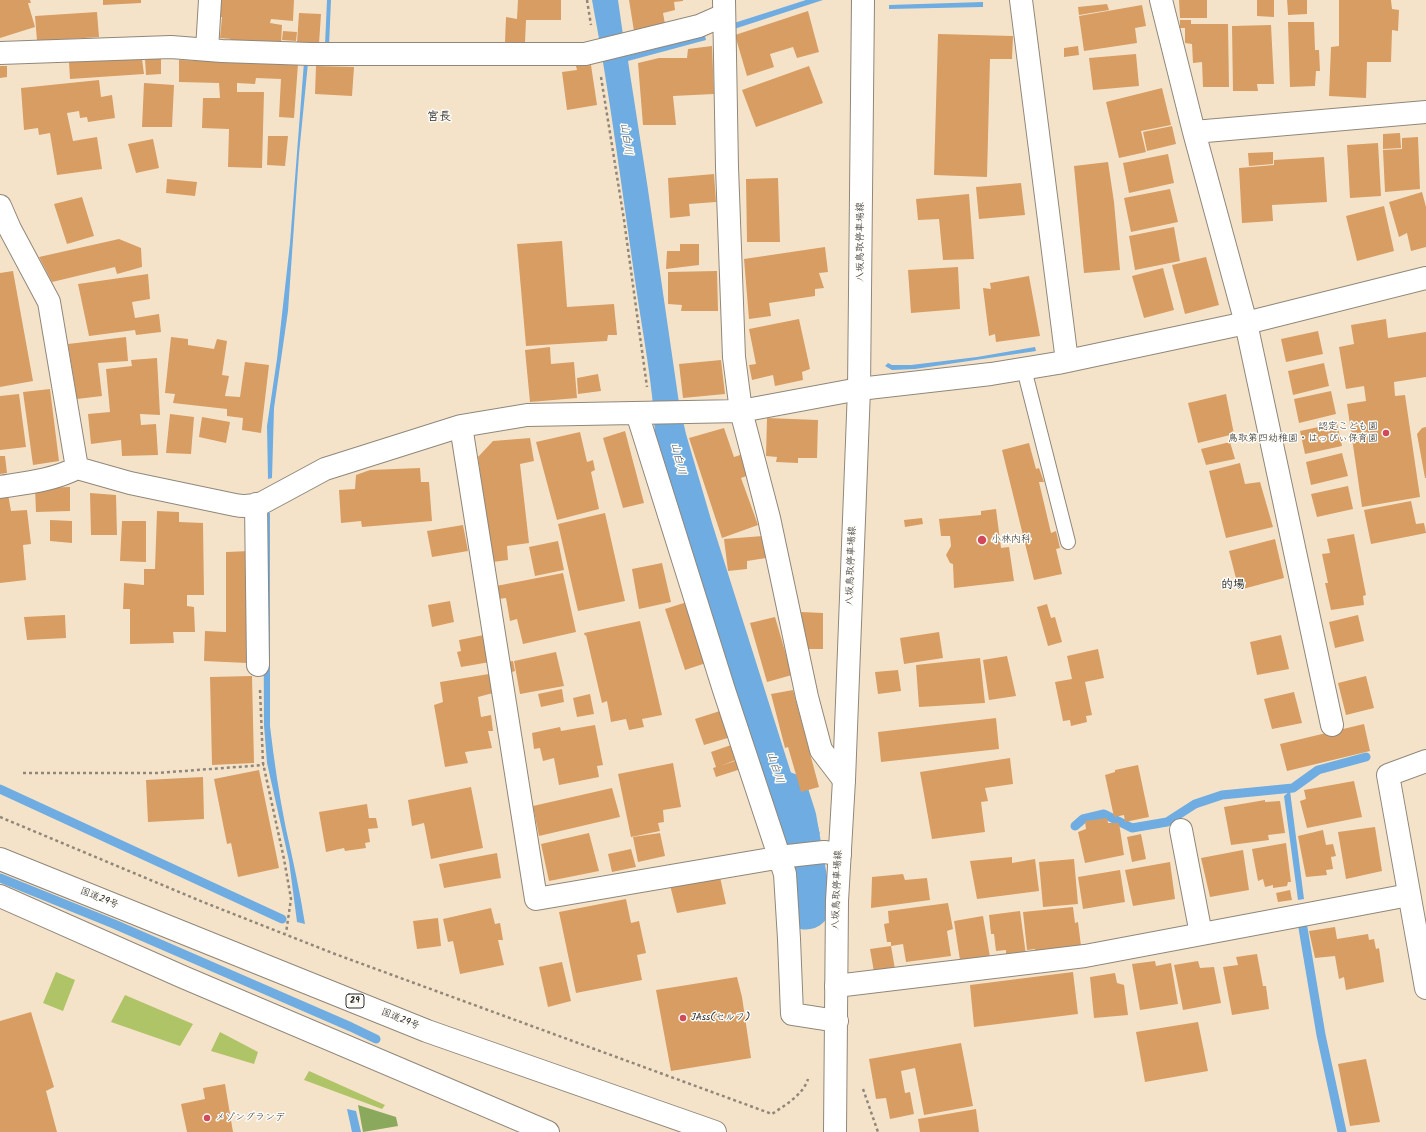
<!DOCTYPE html>
<html>
<head>
<meta charset="utf-8">
<style>
  body { margin:0 }
  canvas { display:block; background:#f5e3c9 }
</style>
</head>
<body>
<canvas width="1426" height="1132"></canvas>
<script>
const ctx = document.querySelector('canvas').getContext('2d');
ctx.lineJoin = 'round';
function fillPath(path, color) { ctx.fillStyle = color; ctx.fill(path, 'evenodd'); }
function trace(path, color, width, dash) { ctx.strokeStyle = color; ctx.lineWidth = width; ctx.lineCap = dash ? 'butt' : 'round'; ctx.setLineDash(dash || []); ctx.stroke(path); }
function label(font, color, halo, rows, align = 'center') {
  ctx.font = font + ' Kalam,"Klee One",sans-serif'; ctx.lineWidth = 3; ctx.setLineDash([]); ctx.textBaseline = 'middle'; ctx.strokeStyle = halo; ctx.fillStyle = color; for (const [text, x, y, turn = 0] of rows) {
    ctx.save(); ctx.translate(x, y); ctx.rotate((+turn || 0) * Math.PI / 180); ctx.textAlign = isNaN(turn) ? turn : align; if (halo) ctx.strokeText(text, 0, 0); ctx.fillText(text, 0, 0); ctx.restore();
  }
}
fillPath(new Path2D(`
  M56,972L75,980L63,1011L43,1003Z
  M125,995L193,1024L180,1046L111,1022Z
  M220,1032L258,1052L254,1064L211,1051Z
  M309,1071L385,1105L382,1109L304,1080Z`), '#afc367');
fillPath(new Path2D(`
  M358,1105L396,1117L398,1126L363,1132Z`), '#8ba95c');
fillPath(new Path2D(`
  M327,0H331L329,46L325,45Z
  M592,0H618L626,56L705,36L706,40L628,61L647,183L679,403L686,434L712,523L792,776L801,803L817,823L820,834C809,842 800,843 787,844L721,646L655,434C653,384 643,336 636,287C622,191 610,95 592,0Z
  M806,0H823L731,30V24Z
  M983,2V7L889,9V5Z
  M304,62L308,63L299,154L288,311L274,408L272,478L268,479L267,426L277,359L290,243Z
  M1035,347L1036,351L915,369L892,370L885,366L888,363L892,365H911L977,357Z
  M263,513H270V726C274,760 279,795 286,829C293,860 300,892 305,924L297,922L289,861L267,763L264,725Z
  M1290,791L1304,899L1298,900L1284,796Z
  M347,1109L356,1111L361,1132H352Z`), '#6eace1');
trace(new Path2D(`
  M0,789L282,919
  M1075,826L1083,819L1104,814L1132,828L1167,822L1195,804L1222,795L1293,788L1318,770L1366,757
  M0,878L114,924L351,1027L376,1039
  M1303,928L1321,1035L1342,1132`), '#6eace1', 9);
trace(new Path2D(`
  M784,797L791,819L806,904`), '#6eace1', 51);
fillPath(new Path2D(`
  M0,0H30L31,3H28L35,27L0,38Z
  M103,0H141V3L103,5Z
  M218,0H294L293,21L271,19L270,23L282,25L281,44L230,42L231,39L220,38L222,17H217Z
  M518,0H561V20H526L525,43L505,42L506,17L517,19Z
  M629,0H683V1L674,2L675,10L663,13L665,24L634,31Z
  M1179,0H1207V18H1180Z
  M1257,0H1274V17L1257,16Z
  M1287,0H1307V14L1288,15Z
  M1339,0H1391L1392,9L1399,10L1398,31L1392,30L1391,62H1367L1366,98L1329,96L1331,47L1339,46Z
  M1107,4L1109,10L1079,15L1078,7Z
  M1142,5L1146,26L1135,28L1137,43L1084,51L1079,16Z
  M808,11L819,52L797,58L793,47L770,54L774,67L747,76L735,35Z
  M97,12L99,37L37,41L35,16Z
  M299,13L321,14L319,44L297,43Z
  M1180,20H1191V24H1228L1229,87H1203L1202,62L1193,63L1192,44L1185,43V28H1180Z
  M1288,22H1314L1315,50H1319L1320,71H1316L1315,86L1290,87Z
  M1271,25L1274,84H1257L1258,91H1233L1232,26Z
  M283,31L297,32L296,41L282,40Z
  M938,34L1013,36L1012,59H990L987,177L934,175Z
  M712,46L714,94L673,96L676,125H643L638,63L659,58H687L688,49Z
  M1078,46L1079,55L1064,57V48Z
  M1136,54L1139,86L1093,90L1089,58Z
  M142,59L144,74L70,79L69,62Z
  M145,59H161V74L146,75Z
  M179,60L298,64L294,118L279,117L281,79L256,78L255,84L237,83V92H264L262,168L228,167L229,129L202,128L203,98H220L219,83L179,82Z
  M591,65L597,105L567,110L562,72L577,70L576,66Z
  M0,66H7V77L0,78Z
  M316,66L354,67L352,96L315,94Z
  M809,66L823,103L756,127L742,90Z
  M99,80L101,97L112,95L115,118L88,122L87,117L80,118L79,111L67,113L73,141L97,137L102,169L57,175L50,133L39,135L38,128L24,130L21,88Z
  M144,83L174,85L172,127H142Z
  M1162,88L1171,125L1141,131L1146,152L1119,158L1106,102Z
  M1172,126L1176,144L1147,151L1143,132Z
  M1400,133L1401,148L1383,149V134Z
  M268,136H288L285,166L267,165Z
  M1418,137L1420,189L1385,192L1383,150L1402,149V138Z
  M153,139L159,168L136,173L128,144Z
  M1378,143L1381,196L1350,198L1347,145Z
  M1273,152V164L1249,166L1248,153Z
  M1168,154L1174,183L1129,193L1123,163Z
  M1324,157L1327,202L1272,205L1273,221L1242,223L1239,168L1274,165V160Z
  M1108,162L1114,202L1120,270L1084,273L1074,166Z
  M714,174L716,202L689,204L690,216L670,218L668,178Z
  M778,178L780,242H747L746,179Z
  M167,179L197,182L195,196L166,193Z
  M1021,183L1025,215L979,219L976,187Z
  M1170,189L1178,222L1131,232L1124,198Z
  M1422,192L1426,207V247L1411,251L1407,233L1399,237L1389,202Z
  M969,194L974,259L943,260L939,219L918,220L916,199Z
  M82,197L94,236L67,244L54,204Z
  M1384,206L1394,251L1357,261L1346,216Z
  M1174,227L1180,261L1135,270L1129,236Z
  M119,239L141,248L142,267L117,274L115,267L52,282L39,257Z
  M562,241L567,307L614,304L617,335H608L607,341L526,346L517,244Z
  M680,244H699V265L666,269L667,251H680Z
  M825,247L828,272L819,273L824,288L815,289V296L769,303L771,316L749,319L744,259Z
  M1206,257L1219,305L1185,314L1172,265Z
  M958,267L960,309L911,313L908,270Z
  M1163,268L1174,310L1144,318L1132,276Z
  M13,271L33,381L0,387V273Z
  M717,271L718,311H681L682,305L668,304V272Z
  M148,274L150,299L132,302L135,318L159,314L161,332L136,335L135,330L89,336L78,284Z
  M1029,276L1040,336L996,342L995,334L989,336L983,288L991,289L990,283Z
  M799,319L810,369L802,372L803,380L775,386L773,375L752,380L749,365L756,364L749,329Z
  M1386,319L1388,338L1426,332V377L1394,382L1395,396L1405,395L1420,497L1362,507L1347,404L1366,401L1364,386L1346,389L1339,347L1354,344L1351,325Z
  M1318,331L1323,354L1286,362L1281,339Z
  M126,337L128,361L98,363L102,396L77,399L68,344Z
  M171,337L188,339V345L214,349L217,339L227,341L222,375L229,376L225,396L240,397L245,362L269,365L261,433L242,430L243,418L227,416V409L173,403L175,394L165,393Z
  M550,347L551,364L574,362L577,398L530,402L525,350Z
  M157,358L160,415L140,414L141,425L156,424L158,455L122,456L121,440L91,444L88,414L110,412L106,369L132,366L131,360Z
  M721,360L725,394L683,398L679,364Z
  M1324,363L1329,386L1293,395L1288,371Z
  M598,374L601,391L578,394L577,378Z
  M50,389L59,461L33,465L23,392Z
  M1331,391L1336,414L1299,423L1294,399Z
  M19,394L26,447L0,450V396Z
  M1226,394L1234,434L1198,443L1188,403Z
  M170,414L194,417L191,454L166,453Z
  M202,417L230,422L226,443L199,437Z
  M767,418L818,420L817,458H798V463L776,462L777,457L766,456Z
  M1337,423L1342,446L1305,454L1300,431Z
  M1426,427V478H1425L1417,434L1422,428Z
  M724,428L734,457L743,454L749,475L741,478L758,525L722,538L689,438Z
  M625,431L644,503L623,508L603,438Z
  M580,432L587,462L593,460L595,470L591,472L599,509L557,520L536,442Z
  M530,438L534,461L520,464L529,543L507,546L508,560L493,562L478,457L493,441Z
  M1230,442L1235,459L1206,465L1201,449Z
  M1029,443L1036,469L1039,468L1044,482H1039L1051,533L1056,531L1060,548L1056,549L1062,574L1034,580L1002,450Z
  M1342,453L1348,476L1311,485L1306,462Z
  M0,456H5L7,473L0,474Z
  M1240,463L1245,484L1260,482L1273,527L1226,538L1209,471Z
  M420,468L421,482H429L432,521L362,527L361,521L341,523L339,490L355,489L356,475L370,470Z
  M1348,486L1353,509L1317,517L1311,494Z
  M70,487V511L36,512L35,488Z
  M90,493L116,495L117,535H91Z
  M8,494L11,511L27,510L31,544L23,545L26,580L0,583V495Z
  M1411,501L1416,524L1424,523L1426,533L1371,544L1364,510Z
  M996,509L1001,548L1009,547L1014,581L954,588L953,564L950,563L946,555L951,546L950,536H941L939,519L981,515V511Z
  M157,511L179,512V522L203,523L204,595H187V606L194,607L195,632H173L174,643L130,644V609H123L124,583L144,585V569H155Z
  M605,513L625,601L578,611L558,524Z
  M922,518L923,524L905,527L904,520Z
  M50,520L72,521V543L50,541Z
  M122,521H146V562L120,561Z
  M463,525L468,551L432,557L427,531Z
  M1354,534L1366,595L1363,596L1364,605L1331,610L1325,583H1328L1322,554L1330,553L1327,539Z
  M763,536L766,558L747,561V569L728,571L724,539Z
  M1275,539L1284,578L1239,590L1229,551Z
  M558,541L564,570L535,576L529,547Z
  M250,551L247,663L204,661L205,631L226,632V552Z
  M662,563L671,602L639,609L632,569Z
  M563,573L576,632L523,644L517,619L510,621L506,598L498,599L496,586Z
  M450,601L454,622L432,627L428,605Z
  M687,602L706,663L685,670L665,609Z
  M1047,604L1051,618L1055,617L1062,642L1048,646L1037,607Z
  M801,612L823,613V649H807Z
  M65,615L66,638L27,640L24,617Z
  M1358,615L1364,641L1335,648L1329,622Z
  M775,617L792,675L767,682L750,623Z
  M640,621L662,715L642,719L644,727L629,730L626,719L611,722L607,701L602,703L586,635L585,636L584,633Z
  M939,632L943,658L904,664L900,638Z
  M484,635L490,662L461,667L457,652L461,651L459,640Z
  M1281,635L1289,669L1257,675L1250,642Z
  M1098,649L1104,678L1085,682L1092,715L1086,716L1087,722L1071,726L1070,720L1063,721L1055,682L1072,679L1067,656Z
  M556,652L564,686L520,694L514,661Z
  M1007,656L1016,696L989,700L983,660Z
  M980,658L985,703L919,707L916,665Z
  M513,661L515,671L509,673L507,662Z
  M898,670L901,691L878,694L875,672Z
  M489,674L493,693L478,697L481,717L491,715L493,731H488L492,748L465,752L468,763L445,767L434,705L443,702L440,682Z
  M252,676L254,763L212,765L210,677Z
  M1366,676L1374,708L1346,715L1338,683Z
  M562,689L564,702L541,707L538,694Z
  M793,690L819,787L801,792L788,747L785,748L771,694Z
  M1294,692L1302,723L1272,729L1264,699Z
  M590,694L594,714L577,717L573,698Z
  M723,710L731,737L704,745L695,719Z
  M996,718L999,749L881,762L878,732Z
  M1364,724L1370,751L1287,771L1280,744Z
  M595,725L603,765L597,766L599,777L559,785L554,758L543,761L540,748L534,749L532,733L560,727L561,731Z
  M731,745L736,760L720,766L738,760L741,769L716,777L713,768L716,767L711,752Z
  M1010,758L1013,784L985,788L988,801L981,802L985,832L932,839L920,772Z
  M673,763L681,807L663,810L664,822L658,823L660,831L631,837L618,774Z
  M1138,765L1149,817L1125,822L1124,815L1114,817L1105,775L1115,772V770Z
  M259,770L279,868L238,877L231,843L227,844L214,779Z
  M203,777L204,819L148,822L146,780Z
  M1354,781L1362,817L1307,828L1300,801L1306,799L1304,790Z
  M471,787L483,848L431,859L424,823L412,826L408,800Z
  M612,788L620,817L539,836L533,806Z
  M1265,800V802L1280,801L1285,833L1268,835L1269,840L1231,845L1224,807Z
  M367,804L369,818H376L378,828L368,829L370,842L365,843L366,848L345,851L344,848L326,852L319,812Z
  M1107,818L1108,823H1119L1124,855L1085,863L1078,832L1086,829L1085,821Z
  M1375,827L1382,871L1346,879L1338,832Z
  M1323,830L1326,845L1333,844L1336,856L1331,857L1333,869L1326,870L1327,875L1306,877L1298,836Z
  M589,833L599,871L549,881L541,844Z
  M660,833L665,856L638,862L633,837Z
  M1141,834L1146,859L1132,862L1127,837Z
  M1286,843L1291,882H1288L1287,886L1273,888V885L1265,887L1263,879L1258,881L1252,849Z
  M631,849L636,867L612,872L608,854Z
  M1243,850L1249,890L1210,897L1201,858Z
  M497,853L501,878L444,888L439,864Z
  M1012,857V863L1035,859L1039,891L977,899L970,861Z
  M1074,859L1078,904L1043,907L1039,862Z
  M1170,862L1175,899L1133,906L1125,870Z
  M1120,870L1125,902L1083,909L1078,877Z
  M903,874L905,880L927,878L930,900L871,908L872,877Z
  M720,877L726,904L677,913L670,885Z
  M1290,890L1292,900L1278,902L1276,893Z
  M626,899L631,923L639,921L646,953L637,955L642,980L576,993L559,912Z
  M948,903L953,929L947,931L951,956L906,962L903,944L891,946L895,969L874,972L870,949L891,946V942H887L884,924L889,923L888,911Z
  M1073,907L1075,923L1078,922L1081,946L1036,953L1035,949L1027,950L1023,912Z
  M491,908L495,924L500,923L503,940H498L504,965L460,974L453,941L448,942L443,919Z
  M1020,911L1026,955L1006,956V950L996,951L994,934H991L989,915Z
  M983,916L990,957L960,960L954,921Z
  M438,918L441,946L417,949L413,921Z
  M1335,927L1337,939L1368,934L1369,940L1374,939L1376,949L1379,948L1384,982L1346,990L1344,977L1339,979L1335,956L1315,958L1309,931Z
  M1257,954L1263,986H1266L1269,1009L1232,1015L1223,967L1238,965L1236,957Z
  M1155,961L1156,966L1171,963L1178,1004L1140,1010L1132,964Z
  M1198,961L1200,968L1214,967L1221,1003L1183,1010L1174,965Z
  M562,962L571,1001L548,1007L539,967Z
  M1073,972L1078,1014L974,1027L970,985Z
  M1115,973L1117,983L1124,985L1128,1015L1094,1018L1090,977Z
  M737,977L742,997L751,1058L671,1071L656,990Z
  M31,1012L54,1087L46,1091L57,1132H0V1021Z
  M1198,1022L1208,1071L1145,1082L1136,1032Z
  M961,1043L973,1106L924,1115L915,1068L901,1071L905,1093L910,1092L914,1114L890,1119L886,1098L876,1099L869,1059Z
  M1366,1059L1380,1122L1350,1126L1338,1064Z
  M225,1084L233,1132H187L181,1104L205,1099L203,1088Z
  M976,1109L979,1132H920L918,1119Z`), '#d89d63');
const service = new Path2D(`
  M1024,369L1068,542`);
const minor = new Path2D(`
  M724,0L727,167L734,357L741,411L769,518L807,697L821,750L844,780
  M1021,0L1067,361
  M1161,0L1194,132L1246,323L1332,725
  M207,50L210,0
  M0,53L171,47L222,51L310,54H585L699,26L724,15
  M1194,132L1426,112
  M0,206L10,229L49,302L77,468
  M637,413L724,690L785,874L789,939L792,1014L837,1021
  M461,426L536,899L788,856L824,852L840,854
  M0,487C26,483 54,480 77,468L130,483L235,505C245,507 253,506 262,503L325,469L461,426L527,415L741,411L859,389L991,374L1058,363L1246,323L1426,278
  M256,504L258,665
  M1181,830L1201,934
  M836,986L1085,956L1409,895`);
const tertiary = new Path2D(`
  M1426,761L1388,775L1426,988`);
const secondary = new Path2D(`
  M835,1132L837,901L844,780L859,389L863,0`);
const trunk = new Path2D(`
  M0,859L427,1031L715,1132
  M0,896L183,977L548,1132`);
trace(service, '#90877a', 16);
trace(minor, '#90877a', 24);
trace(tertiary, '#90877a', 24);
trace(secondary, '#90877a', 24);
trace(trunk, '#90877a', 24);
trace(new Path2D(`
  M587,0L591,25
  M601,77L624,220L647,387
  M260,690L263,763L284,859L291,899L286,933
  M23,773H157L264,765
  M0,817L203,902L335,954L772,1114C785,1105 803,1095 808,1079
  M863,1089L878,1132`), '#90877a', 2.5, [3, 3]);
trace(service, '#fff', 14);
trace(minor, '#fff', 22);
trace(tertiary, '#fff', 22);
trace(secondary, '#fff', 22);
trace(trunk, '#fff', 22);
for (const [x, y, r, color] of [
  [1386,433,4,"#d1495b"],
  [982,540,5,"#d1495b"],
  [683,1018,4,"#d1495b"],
  [207,1118,4,"#d1495b"]
]) { const dot = new Path2D(); dot.arc(x, y, r, 0, 2 * Math.PI); ctx.fillStyle = color; ctx.fill(dot); trace(dot, '#fdfcf7', 1.5); }
for (const [x, y, w] of [
  [355,1001,18]
]) { const box = new Path2D(); box.roundRect(x - w / 2, y - 7, w, 14, 3); ctx.fillStyle = '#fdfcf7'; ctx.fill(box); trace(box, '#2b2b2b', 1); }
label('bold 9px', '#2b2b2b', null, [
  ["29",355,1001]
]);
label('10px', '#2b2b2b', '#fdfcf7', [
  ["八坂鳥取停車場線",861,242,-90],
  ["八坂鳥取停車場線",852,566,-88],
  ["八坂鳥取停車場線",838,890,-88],
  ["国道29号",99,899,22],
  ["国道29号",400,1020,22]
]);
label('10px', '#2b2b2b', '#fdfcf7', [
  ["認定こども園",1378,427,"right"],
  ["鳥取第四幼稚園・はっぴぃ保育園",1378,439,"right"],
  ["小林内科",991,540],
  ["JAss(セルフ)",691,1018],
  ["メゾングランデ",215,1118]
], 'left');
label('italic 11px', '#42586b', '#fdfcf7', [
  ["山白川",625,139,82],
  ["山白川",677,459,77],
  ["山白川",774,768,72]
]);
label('bold 12px', '#2b2b2b', '#fdfcf7', [
  ["宮長",439,118],
  ["的場",1233,586]
]);
</script>
</body>
</html>
